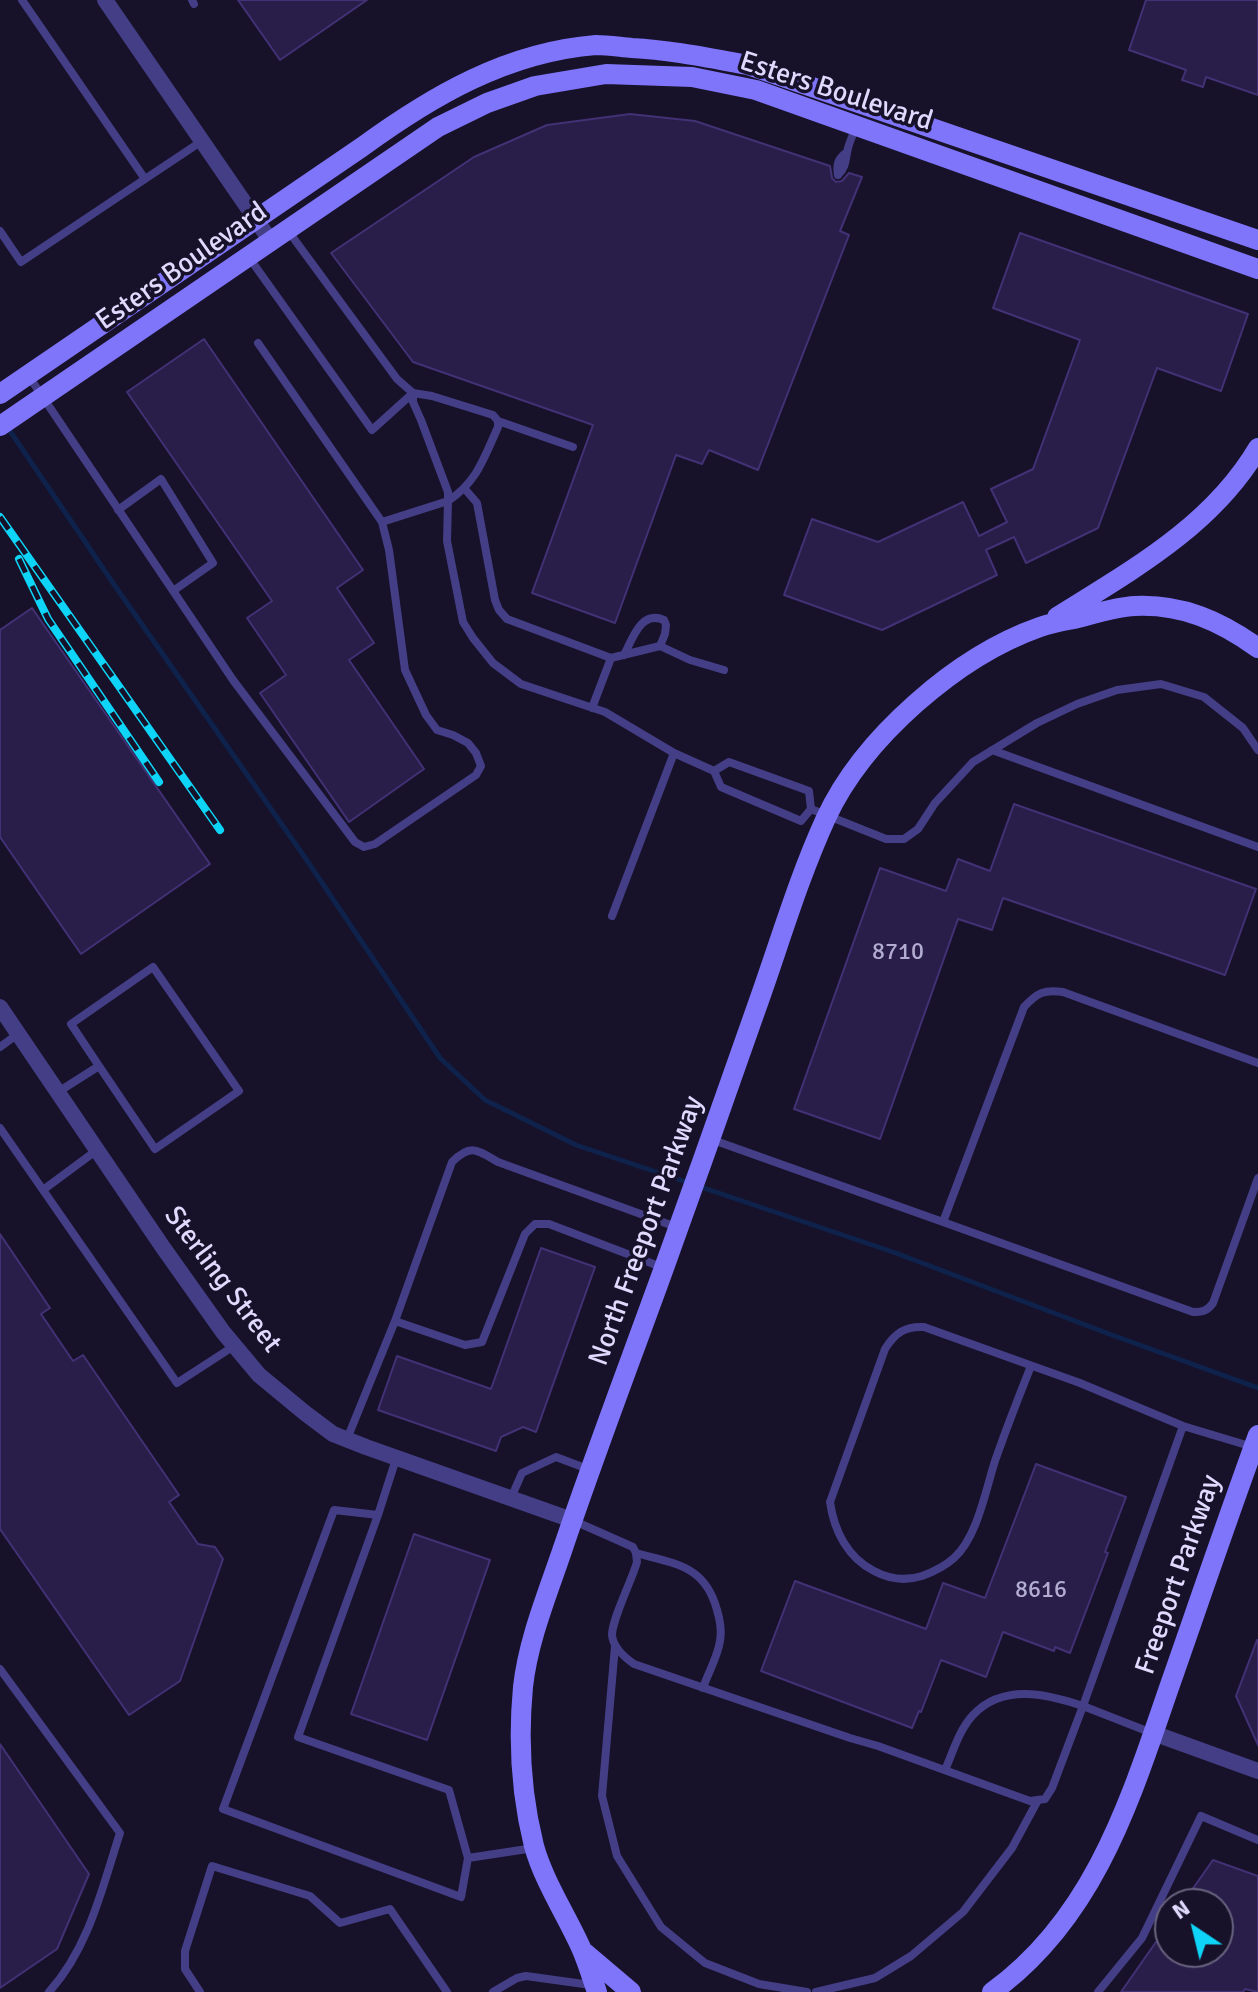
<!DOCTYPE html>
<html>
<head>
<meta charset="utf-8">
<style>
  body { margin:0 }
  #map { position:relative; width:1258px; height:1992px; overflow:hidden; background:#171129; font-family:Signika,sans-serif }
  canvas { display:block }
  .north { position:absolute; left:1154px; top:1888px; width:80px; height:80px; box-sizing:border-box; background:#171129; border:2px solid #67627e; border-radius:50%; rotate:325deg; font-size:22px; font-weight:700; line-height:32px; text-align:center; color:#e0dbfe }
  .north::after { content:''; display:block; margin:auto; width:28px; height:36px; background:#0ed5f7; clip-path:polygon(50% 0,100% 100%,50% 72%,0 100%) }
</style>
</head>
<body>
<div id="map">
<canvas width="1258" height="1992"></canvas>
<div class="north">N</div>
</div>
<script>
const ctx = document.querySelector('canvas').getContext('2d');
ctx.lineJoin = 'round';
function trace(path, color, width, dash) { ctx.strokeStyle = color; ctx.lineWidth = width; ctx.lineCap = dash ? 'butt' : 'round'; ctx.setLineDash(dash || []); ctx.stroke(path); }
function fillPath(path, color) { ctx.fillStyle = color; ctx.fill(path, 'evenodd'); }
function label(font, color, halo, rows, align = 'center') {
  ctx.font = font + ' Signika,sans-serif'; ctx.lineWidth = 7; ctx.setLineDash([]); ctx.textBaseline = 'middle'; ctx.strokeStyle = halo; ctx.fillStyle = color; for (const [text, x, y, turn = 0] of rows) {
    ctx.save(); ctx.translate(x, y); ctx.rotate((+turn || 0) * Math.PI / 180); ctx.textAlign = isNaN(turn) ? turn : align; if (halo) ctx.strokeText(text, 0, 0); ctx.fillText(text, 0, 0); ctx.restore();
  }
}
trace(new Path2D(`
  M8,428L113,583L306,859L440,1058L485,1100L576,1145L689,1183
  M698,1186L893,1252L1112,1335L1258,1388`), '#0f224b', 5);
const building = new Path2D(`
  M238,0H367L280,60Z
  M1146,0H1258V95L1206,77L1203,87L1182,80L1186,70L1129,50Z
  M630,114L695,121L830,166L832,178L836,182L842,181L849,173L862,177L840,231L849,235L758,470L709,450L702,464L676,455L615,623L532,593L593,425L413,362L331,253L474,157L547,125Z
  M1020,233L1248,314L1221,391L1157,368L1098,528L1026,563L1014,537L986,550L997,575L882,630L784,595L812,519L878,542L963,502L979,536L1007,522L991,489L1033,469L1080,340L993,308Z
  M204,339L363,570L337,588L374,643L349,660L424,769L349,822L260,693L286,675L247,618L272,601L127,392Z
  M32,608L210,864L81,954L0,837V630Z
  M1014,804L1256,889L1225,975L1003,898L992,930L958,919L880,1139L794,1109L880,868L946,891L958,859L990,871Z
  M0,1234L50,1308L41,1314L73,1361L83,1355L179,1495L169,1502L198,1544L215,1547L223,1559L180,1681L129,1715L0,1529Z
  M541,1248L595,1267L536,1432L523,1427L501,1437L496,1451L378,1410L397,1356L491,1389Z
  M1036,1464L1126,1497L1105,1552L1108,1553L1070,1653L1055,1647L1054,1651L1003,1632L986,1677L941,1660L921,1712L919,1711L912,1728L761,1671L795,1581L926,1629L943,1583L985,1598Z
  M414,1534L490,1560L427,1740L351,1714Z
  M1257,1640H1258V1745L1236,1696Z
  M0,1744L89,1874L57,1949L0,1988Z
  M1213,1860L1258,1876V1992L1245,1989L1243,1992H1121L1170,1922V1952H1218V1904H1182Z`);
fillPath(building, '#291e49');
trace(building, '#423175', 2);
trace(new Path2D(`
  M22,0L145,179L202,141
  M192,0L194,4
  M838,175C847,166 845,160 848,148C850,141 853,134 856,127
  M838,175C836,164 838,159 847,152
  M0,231L21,262L145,179
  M289,232L397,379L413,393V402L421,420L448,492V501L382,522
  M248,256L372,430L413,393L432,396L493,415L498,421V427C484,458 477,482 448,501L447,541L463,622L473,638L493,663L521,684L605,712L674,753L714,771L721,787L801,821L811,809L809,791L729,762L714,771
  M28,375L233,680L355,842L364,847L375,844L476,775L481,766L476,753L468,743L453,735L437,730L426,715L405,670L389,550L382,522L258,343
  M498,421L573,447
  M464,488L477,503L495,600L499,610L507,619L611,658L660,646L690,660L724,670
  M118,510L161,479L213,563L173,591
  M624,655C633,638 641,610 664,620L666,625L665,634L660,646
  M592,708L611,658
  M992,750L1258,847
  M811,809L886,839H904L918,829L935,803L973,762L1037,723L1077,704L1117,690L1161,684L1204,697L1243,728L1258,750
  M612,916L674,753
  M0,1047L18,1034
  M58,1092L99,1066L155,1149L239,1091L153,967L71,1024L99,1066
  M0,1128L177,1383L234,1346
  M713,1140L943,1222L1024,1007C1037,993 1044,989 1063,992L1258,1063
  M43,1190L97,1150
  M943,1222L1193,1312C1203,1312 1207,1311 1213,1303L1258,1178
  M395,1321L452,1162C471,1143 477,1150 498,1162L679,1228
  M1031,1366C1019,1396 1007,1427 996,1458C986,1487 978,1537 954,1558C944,1567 933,1572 922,1576C906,1581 889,1579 874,1571C848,1558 834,1531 830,1502L885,1349C895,1333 905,1326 924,1327L1080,1383L1183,1426L1253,1447
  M347,1439L395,1321L465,1345L482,1342L525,1234L535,1224H549L664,1268
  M396,1459L378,1515L334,1510L223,1809L461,1897L468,1858L534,1848
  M511,1498L522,1473L556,1457L588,1469
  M378,1515L298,1737L449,1790L468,1858
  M572,1520L633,1547L636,1553L637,1562C632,1580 612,1619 612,1635C613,1647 624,1657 634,1664L850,1738L878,1746L1030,1801L1045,1799L1052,1788L1083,1706L1152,1733
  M636,1553C675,1564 705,1565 717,1610C720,1620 722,1630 720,1641C718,1656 708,1673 703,1688
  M615,1646L602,1796L617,1856L661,1927L705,1963L759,1984L807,1992
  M0,1669L120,1833C102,1888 89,1948 49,1992
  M945,1770C953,1752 959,1730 973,1715C1003,1683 1047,1694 1083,1706L1183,1426
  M200,1992L185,1969V1951L212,1866L310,1896L340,1923L390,1909L447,1992
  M493,1992L517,1978L526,1976L591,1985
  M816,1992L875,1978L911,1956L963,1912L1012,1848L1038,1800
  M1098,1992L1142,1938L1201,1816L1258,1840`), '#443e86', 8);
trace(new Path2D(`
  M105,0L270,240
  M0,1007L162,1246L223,1332L259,1375L305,1413L333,1434L366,1447L572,1520
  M1153,1733L1258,1771`), '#443e86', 16);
trace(new Path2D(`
  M0,394L362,147C432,96 507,52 596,45C608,45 620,47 632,48C671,50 709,58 748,65L1258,240
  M0,426L438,127L487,103L535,86L606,74L692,77L756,90L1258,269
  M1057,617C1132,570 1212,526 1258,448
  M585,1953L631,1992
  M597,1992C592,1978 588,1964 582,1950C567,1916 544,1882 534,1846C521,1794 518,1740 523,1687C528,1641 547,1595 562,1551C594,1456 630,1362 664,1268C695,1182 726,1095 756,1009C779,945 798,879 826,818C863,738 957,656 1040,627C1051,623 1063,621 1074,619C1094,614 1115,607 1135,606C1183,604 1220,621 1258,648
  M992,1992C1096,1917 1131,1797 1171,1682C1200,1599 1228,1517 1258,1435`), '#7f75fa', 20);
const rail = new Path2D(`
  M0,517L220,830
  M19,559L48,619L159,782`);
trace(rail, '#0ed5f7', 8);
trace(rail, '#171129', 5, [15]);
label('24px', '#b2acd1', null, [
  ["8710",898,953],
  ["8616",1041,1591]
]);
label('28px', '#e0dbfe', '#171129', [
  ["Esters Boulevard",836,92,18],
  ["Esters Boulevard",182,267,-35],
  ["North Freeport Parkway",647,1231,-70],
  ["Sterling Street",222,1280,53],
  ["Freeport Parkway",1179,1575,-71]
]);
</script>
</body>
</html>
